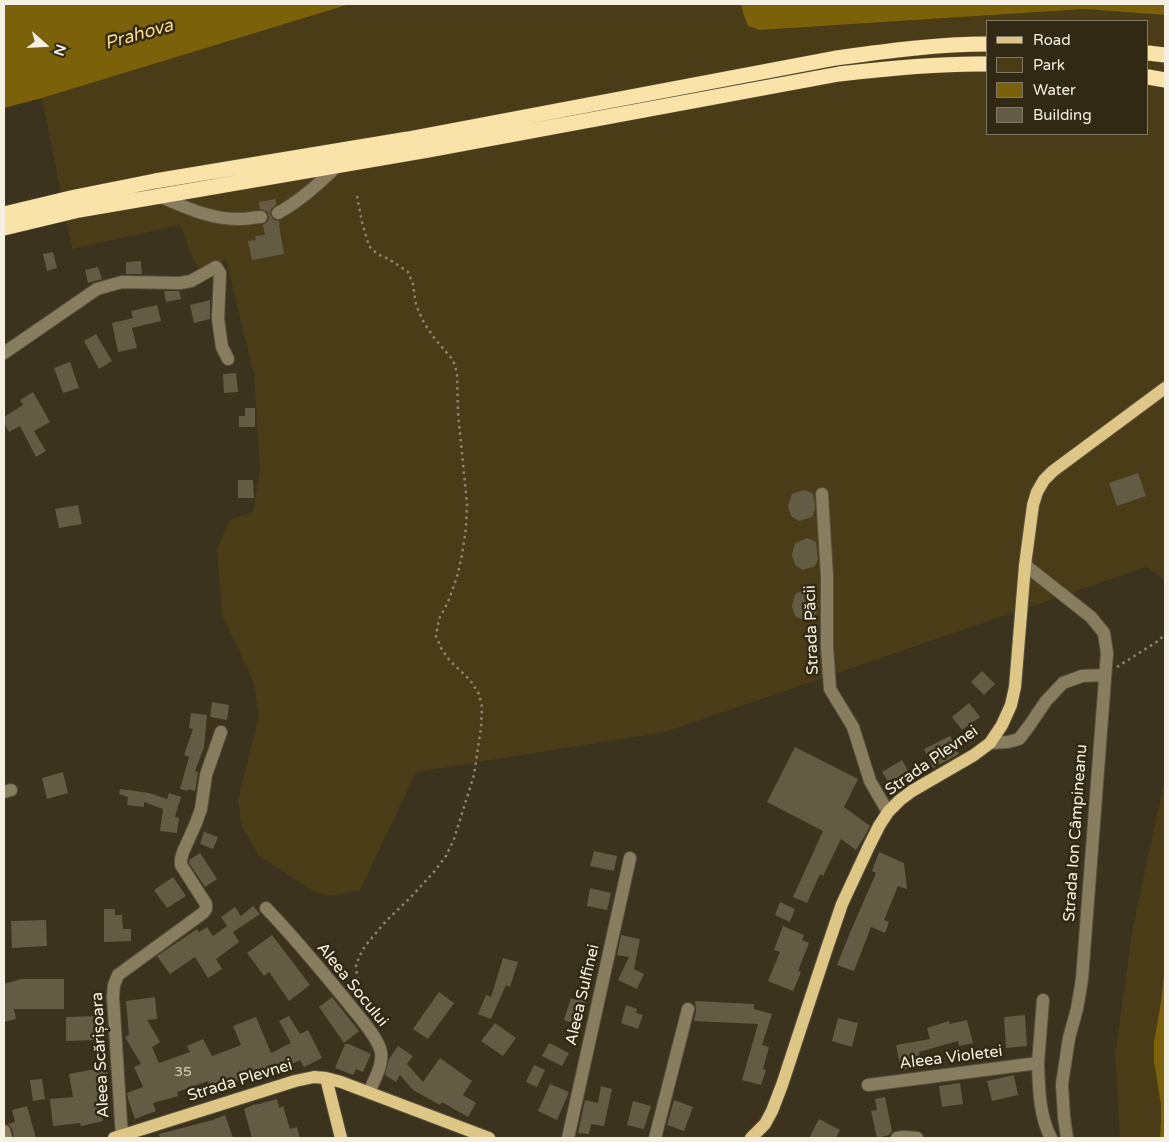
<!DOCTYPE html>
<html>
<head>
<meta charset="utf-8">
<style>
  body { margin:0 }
  #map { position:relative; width:1169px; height:1142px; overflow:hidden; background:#3b331d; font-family:"Varela Round",sans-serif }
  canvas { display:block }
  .frame { position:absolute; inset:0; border:5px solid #f5f0e2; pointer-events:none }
  .legend { position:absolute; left:986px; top:20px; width:162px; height:115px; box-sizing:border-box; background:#312913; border:1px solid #7f7966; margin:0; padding:6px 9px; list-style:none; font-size:15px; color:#f5f0e2 }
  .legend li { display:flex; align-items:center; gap:10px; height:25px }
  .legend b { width:25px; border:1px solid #7f7966 }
  .north { position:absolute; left:20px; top:20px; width:50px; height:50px; -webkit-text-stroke:4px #312913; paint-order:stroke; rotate:109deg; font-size:14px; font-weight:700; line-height:20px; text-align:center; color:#f5f0e2 }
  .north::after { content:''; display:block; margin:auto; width:18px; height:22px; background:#f5f0e2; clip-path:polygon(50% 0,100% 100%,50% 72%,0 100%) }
</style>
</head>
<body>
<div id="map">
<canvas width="1169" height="1142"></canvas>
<div class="frame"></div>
<ul class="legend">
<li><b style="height:6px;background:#dec687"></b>Road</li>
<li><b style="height:14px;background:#4a3c17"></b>Park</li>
<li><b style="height:14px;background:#7b6109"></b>Water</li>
<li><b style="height:14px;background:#645b44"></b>Building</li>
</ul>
<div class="north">N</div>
</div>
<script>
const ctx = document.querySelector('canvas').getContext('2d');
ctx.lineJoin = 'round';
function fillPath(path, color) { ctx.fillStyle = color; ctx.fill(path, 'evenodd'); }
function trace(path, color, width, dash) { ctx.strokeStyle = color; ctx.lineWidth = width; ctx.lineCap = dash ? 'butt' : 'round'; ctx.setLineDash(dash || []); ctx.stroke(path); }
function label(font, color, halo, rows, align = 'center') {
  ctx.font = font + ' "Varela Round",sans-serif'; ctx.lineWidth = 5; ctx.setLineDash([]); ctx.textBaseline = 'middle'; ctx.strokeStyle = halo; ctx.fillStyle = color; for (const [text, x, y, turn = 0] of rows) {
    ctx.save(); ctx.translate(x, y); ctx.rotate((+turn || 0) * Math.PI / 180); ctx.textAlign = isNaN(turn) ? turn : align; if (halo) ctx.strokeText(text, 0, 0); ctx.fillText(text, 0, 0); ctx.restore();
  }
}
fillPath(new Path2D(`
  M350,4H741L743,13L760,30L1085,9L1165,15V579L1146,567L665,732L416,772L360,890L331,896L315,892L259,856L242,826L238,800L259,715L253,680L222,615L217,548L230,520L253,512L260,470L254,375L226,260L197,268L180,225L72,249L42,98ZM988,21H1148V134H988Z
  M1165,778V1138H1120L1115,1055L1133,927Z`), '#4a3c17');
fillPath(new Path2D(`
  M4,4H350L42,98L4,108Z
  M741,4H1165V15L1085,9L760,30L748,26L743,13Z
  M1165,948V1138H1160L1161,1121V1105L1154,1062V1042L1161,1002L1164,975Z`), '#7b6109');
fillPath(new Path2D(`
  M276,199V205L271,209L270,214L274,220L279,221L280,225H279L284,254L252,260L248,241L256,240L255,236L265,235L263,225L268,221L269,217L268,212L264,210L260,209L259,202Z
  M53,252L57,268L47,271L43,254Z
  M141,261L142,274H126V262Z
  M98,267L102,279L88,283L85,270Z
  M164,291H179L181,299L166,302Z
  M210,300V319L194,323L190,305Z
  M157,305L161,321L132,328L137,348L118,352L112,323L133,318L131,311Z
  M96,334L112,361L99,369L84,341Z
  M70,362L79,388L63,393L54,368Z
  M236,373L238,392L224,393L223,374Z
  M33,392L50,422L34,431L46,451L36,457L20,426L9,432L4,423V417L23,405L20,400Z
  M245,408H255V427H239V416H245Z
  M1138,473L1146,496L1117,506L1109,483Z
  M238,480H253L254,498H238Z
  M804,490L812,493L814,498L815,509L812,517L799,521L791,516L788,506L792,494Z
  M78,505L82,524L59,528L55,509Z
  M807,538L816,542L818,559L815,566L803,570L795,565L792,555L795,543Z
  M807,589L816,593L819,606L815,616L803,620L795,616L792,606L795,594Z
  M982,671L995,684L984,695L971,682Z
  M212,702L229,705L227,720L210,717Z
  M969,703L980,717L962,730L952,717Z
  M191,713L207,715L204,747L195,771L198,772L195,791L188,789V791L180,789L189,757L184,755L193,729L189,728Z
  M950,736L959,754L933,768L924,749Z
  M795,747L858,779L844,807L870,826L863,839L856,850L841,839L823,876L820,874L807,903L793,897L823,831L767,802Z
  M902,760L912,778L893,789L882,772Z
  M63,772L68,793L47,799L42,778Z
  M120,789L149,793L167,799L169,793L181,797L175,817L179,818L177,833L160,831L163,809L144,802V807L127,805L128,797L119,794Z
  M204,832L218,837L213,849L200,844Z
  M594,851L617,856L614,871L590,866Z
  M879,852L904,863L907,889L898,886L884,920L889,922L885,933L871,927L854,971L837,965L849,935L876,873L872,871Z
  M200,853L217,879L205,887L189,863V860Z
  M173,877L186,896L167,908L154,890Z
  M590,888L611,893L607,910L587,906Z
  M780,902L795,909L790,922L775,915Z
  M253,906L260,914L233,932L239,942L216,959L222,969L208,978L195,957L170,974L157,956L197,929L199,932L207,927L213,936L227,926L221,917L235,907L241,916Z
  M104,909H115V915H122L123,929H131V941L104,942Z
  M46,920L47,946L12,948L11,921Z
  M783,926L804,935L802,940L809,943L798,971L801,972L793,991L768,981L780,952L774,950Z
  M272,935L310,985L289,1001L269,972L264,976L247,953Z
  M621,935L640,939L634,969L644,974L637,989L618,980L629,957L617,955Z
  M503,958L518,962L510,987L506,985L491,1019L478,1014L486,995L491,997Z
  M21,979H64V1009H14L16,1019L4,1022V984Z
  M578,991L587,994L585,1002H586L583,1013L585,1014L581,1026L564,1020L571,998L575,1000Z
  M439,992L454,1003L428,1039L413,1029Z
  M155,997L157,1019L147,1020L160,1042L152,1047L159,1063L190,1052L187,1046L203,1039L212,1056L241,1045L233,1026L256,1017L271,1053L291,1043L279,1021L289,1016L300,1034L308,1030L322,1058L304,1067L300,1060L262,1079L259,1073L223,1086L225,1092L213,1096L208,1081L177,1092L178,1096L153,1103L156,1111L135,1119L128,1099L127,1093L143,1087L134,1067L141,1064L125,1037L129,1035L126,1001Z
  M332,997L359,1031L344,1043L319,1007Z
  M695,1001L754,1004V1009L772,1014L762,1045L769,1047L763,1069L766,1070L761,1085L742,1080L758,1024L694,1021L696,1011Z
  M626,1005L637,1009L636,1013L643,1015L638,1029L621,1023Z
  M1025,1015L1027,1046L1006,1048L1004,1017Z
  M99,1016V1040L66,1041V1017Z
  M838,1018L858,1023L852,1047L832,1041Z
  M967,1020L973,1043L959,1046L958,1041L919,1052L921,1066L901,1070L896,1045L930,1039L927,1028L949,1021L950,1024Z
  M495,1023L516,1038L503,1056L481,1041Z
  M549,1043L569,1053L562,1066L542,1056Z
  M345,1044H349L371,1054L363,1072L356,1069L353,1075L335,1068Z
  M398,1046L413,1056L407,1064L423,1082L440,1058L472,1081L463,1095L476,1103L468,1117L442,1102L440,1105L413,1090L400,1075L396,1082L385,1075L389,1059Z
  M534,1065L545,1070L537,1087L526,1082Z
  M106,1067L109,1082L96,1085L103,1121L81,1126L80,1123L53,1126L50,1099L73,1097L69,1074Z
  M1014,1075L1018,1095L992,1101L987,1081Z
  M42,1079L45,1099L33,1101L30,1080Z
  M960,1083L963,1104L942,1107L939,1086Z
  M550,1084L569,1092L557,1120L538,1111Z
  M601,1086L612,1089L604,1126L591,1124L589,1134L578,1133L585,1100L598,1103Z
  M885,1097L892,1131L889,1135L877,1138L871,1111L877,1110L875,1099Z
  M277,1099L279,1108L283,1106L290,1129L297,1127L300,1138H252L244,1109L255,1104V1105Z
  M674,1100L693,1107L684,1131L667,1125Z
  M633,1101L651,1106L644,1129L627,1125Z
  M27,1106L36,1138H14L12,1129L8,1124L15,1122L12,1110Z
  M225,1115L233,1138H160L159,1134L213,1120Z
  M819,1119L840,1130L836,1138H809Z`), '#645b44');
const minor = new Path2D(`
  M161,197C187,208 212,220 241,219C248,219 255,217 261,217
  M278,213C300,201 319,184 337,166
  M4,353L97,289L122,282L180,283L191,281L216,267L220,273L218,319L222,347L228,359
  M822,494L827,576V646L830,689L853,727L870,781L888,812
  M1025,565L1091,617L1104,633L1107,653L1082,979L1077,1009L1069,1038L1062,1084L1064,1117L1067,1138
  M990,743L1008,742L1019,739L1029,726L1046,701L1063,683L1082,676L1105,675
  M4,792L11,790
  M266,908C295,938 322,971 349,1004C358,1016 378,1037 381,1052C383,1066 374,1080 369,1092
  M1038,1063L1043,1000
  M868,1085L1038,1063C1039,1089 1039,1115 1051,1138
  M4,1131L6,1138
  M122,1138L113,997L114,985L118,975L203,913L206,909V904L181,865V859L183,852L196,823L201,809L206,775L221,732
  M568,1138L630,858
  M655,1138L688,1009
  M897,1138L903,1137L917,1138`);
const major = new Path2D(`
  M326,1078L341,1138
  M114,1138L295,1081L314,1077L326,1078L341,1082L489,1138
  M751,1138L765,1124L772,1111L782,1085L826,951L842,904L869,846L879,826L888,812L900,800L912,791L974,755L990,743L1002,725L1011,705L1015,687L1025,565L1033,505L1037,492L1044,480L1053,471L1165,388`);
const highway = new Path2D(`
  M1148,53L1165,55
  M1148,77L1165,80
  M4,214L75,197L155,181L408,139L836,58C887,51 937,44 988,44
  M4,228L79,210L428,150L839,74C889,68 938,63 988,64`);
trace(minor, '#59513d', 14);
trace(major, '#59513d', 14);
trace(highway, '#59513d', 16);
trace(new Path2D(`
  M357,196L362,222L369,246L377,254L389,259L408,272L413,284L416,305L424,323L435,339L453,360L457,373L458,413L467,504L466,528L462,555L457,577L448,602L439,619L436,636L441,648L450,661L470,680L479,694L482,707L481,728L474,775L454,839L446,856L433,873L410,898L386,921L365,946L359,957L356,966L357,976L365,1002
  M1117,667L1158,641L1165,634`), '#8c8572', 2.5, [2.5, 4]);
trace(minor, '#887d5f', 12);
trace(major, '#dec687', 12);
trace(highway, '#fae3a8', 15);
label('14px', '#d1cbba', null, [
  ["35",183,1072]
]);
label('16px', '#f5f0e2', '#312913', [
  ["Strada Păcii",812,630,-92],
  ["Strada Plevnei",932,761,-35],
  ["Strada Ion Câmpineanu",1076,833,-86],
  ["Aleea Socului",352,985,51],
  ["Aleea Sulfinei",583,995,-77],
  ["Aleea Scărișoara",101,1055,-93],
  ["Aleea Violetei",951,1058,-7],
  ["Strada Plevnei",240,1081,-17]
]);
label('italic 18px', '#fbdc8d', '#312913', [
  ["Prahova",139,35,-16]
]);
</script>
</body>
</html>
